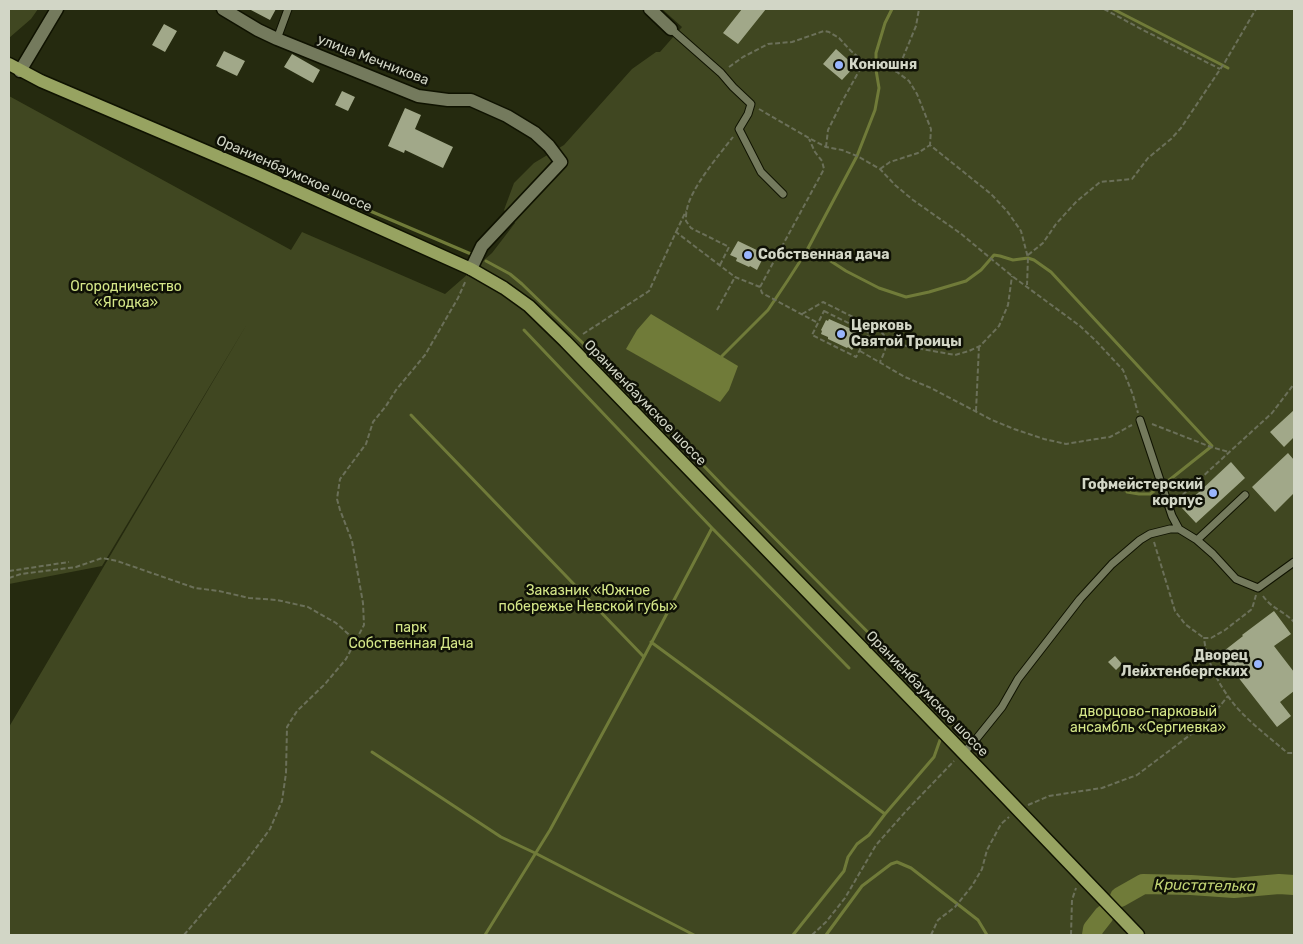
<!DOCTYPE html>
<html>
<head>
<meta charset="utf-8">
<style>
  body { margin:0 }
  #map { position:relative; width:1303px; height:944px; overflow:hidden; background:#252a0f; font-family:Rubik,sans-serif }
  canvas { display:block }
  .frame { position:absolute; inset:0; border:10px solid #d2d6c6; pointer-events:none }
</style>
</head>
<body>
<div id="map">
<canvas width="1303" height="944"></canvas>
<div class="frame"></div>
</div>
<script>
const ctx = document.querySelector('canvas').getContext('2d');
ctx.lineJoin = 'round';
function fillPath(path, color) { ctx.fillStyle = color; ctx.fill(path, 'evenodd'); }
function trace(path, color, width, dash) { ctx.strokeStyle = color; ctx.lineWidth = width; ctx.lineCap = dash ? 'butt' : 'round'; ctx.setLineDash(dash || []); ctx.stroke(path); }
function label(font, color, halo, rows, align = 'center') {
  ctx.font = font + ' Rubik,sans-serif'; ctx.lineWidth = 5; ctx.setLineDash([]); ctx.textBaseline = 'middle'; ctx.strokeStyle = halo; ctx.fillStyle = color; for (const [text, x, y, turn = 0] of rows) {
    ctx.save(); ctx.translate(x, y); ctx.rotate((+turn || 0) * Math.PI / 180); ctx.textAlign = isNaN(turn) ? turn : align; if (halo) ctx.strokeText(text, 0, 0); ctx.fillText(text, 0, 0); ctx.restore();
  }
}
fillPath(new Path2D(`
  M9,9H38L31,19L9,38Z
  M662,9H1294V935H9V727L247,324L102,566L9,584V96L291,250L302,232L445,294L492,253L515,223L504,210L514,183L534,163L564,145L632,69L656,52H660L682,27Z`), '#404721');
fillPath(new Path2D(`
  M651,314L738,366L729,390L720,402L626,349L637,330Z`), '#707b39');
trace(new Path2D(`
  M1113,9L1228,68
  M267,167L471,254
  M806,252L826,258L846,271L879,288L906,297L929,292L966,281L981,270L994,255L1000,256L1013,260L1028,258L1034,260L1051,272L1212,446L1163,485
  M486,261L510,274L522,284L622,381L726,489L944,709L953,725
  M524,330L712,528L849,668
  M722,356L768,310L788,280L806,252L857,156L875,110L879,88L876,70V53L885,23L892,9
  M411,415L644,657
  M1127,492L1139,494H1150L1161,486
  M651,642L885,814L934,757L940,740
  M372,752L501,837L535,853L694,935
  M485,935L550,830L644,657L712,528
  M793,935L844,871L848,857L857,844L869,835L885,814
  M826,935L862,886L891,864L897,862L911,868L978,920L987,935`), '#707b39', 3);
trace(new Path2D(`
  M1120,897L1143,884L1191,885L1234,888L1279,884L1294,885
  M1092,935L1093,929L1104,915`), '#707b39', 20);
fillPath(new Path2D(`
  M249,9H276L270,20Z
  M742,9H766L738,44L723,33Z
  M164,24L177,31L165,52L152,45Z
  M836,49L855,66L842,80L823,64Z
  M224,51L245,61L237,76L216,66Z
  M292,54L320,70L313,83L284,67Z
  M342,91L355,97L348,111L335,105Z
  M405,108L421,115L415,129L453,147L443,168L405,150L404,153L388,146Z
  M738,241L765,254L757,270L750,266L749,267L736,261L737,258L730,255Z
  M829,319L856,331L855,332L860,335L859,337L860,338L855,348L854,347L852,350L848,347L847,348L828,339V337L821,334L822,331L821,330L826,320L828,321Z
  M1294,410V437L1284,447L1270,432Z
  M1288,453L1294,460V493L1275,512L1252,487Z
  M1231,462L1245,478L1196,523L1182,508Z
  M1274,611L1291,634L1274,646L1294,672V691L1280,702L1291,716L1277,727L1220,654L1243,636L1242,635Z
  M1115,656L1122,664L1116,670L1108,662Z`), '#a1a889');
const lane = new Path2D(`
  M671,29L721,73L733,87L751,104L748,114L739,129L761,172L783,194
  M277,39L288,9
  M1140,420L1172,516L1179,529
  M1197,540L1245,495
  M963,753L973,743L1002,707L1018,679L1080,599L1112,564L1140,540L1150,534L1170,529H1179L1197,540L1213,554L1236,579L1258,588L1294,562`);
const street = new Path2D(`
  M223,9L258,30L277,39L418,96L448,100H471L507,116L535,133L549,146L561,162L482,246L471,269
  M650,9L671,29
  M20,71L57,9`);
const primary = new Path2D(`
  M9,64L41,81L257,173L471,269L504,288L529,306L565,341L978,768L1138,935`);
trace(lane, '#0f1200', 9);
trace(street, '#0f1200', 15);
trace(primary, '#0f1200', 15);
trace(new Path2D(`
  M1104,9L1143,30L1220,69
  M729,67L743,57L768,44L792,42L824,31L829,32L839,38L851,51L864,62L878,65L897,72L909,81L917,94L931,129L930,145L991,194L1007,211L1021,231L1028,258L1027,285
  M897,72L916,26L919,9
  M759,109L809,138L826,147L842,150L857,156L880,169L895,185L913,200L960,233L1012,276L1080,326L1096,341L1123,370L1133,395L1138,413
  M826,147L828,130L843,100L864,62
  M880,169L890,162L918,153L930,145
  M676,232L686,211
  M1028,255L1043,243L1056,224L1076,202L1100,182L1132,179L1148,158L1171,139L1181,128L1225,62L1256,9
  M720,265L729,247L691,228L686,221C686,217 686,213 687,209C691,188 719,155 733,137
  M760,287L824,169L822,161L815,152L809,139
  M717,310L735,277
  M824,311L869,333L856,357L812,335Z
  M802,314L823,302L879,330C891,339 885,351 880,362
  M583,334L649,291L676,232L735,277L760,287L762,293L818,323
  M867,337L911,347L955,355L969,351L980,346L999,326L1008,305L1012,276
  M860,351L905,377L931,388L992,420L1014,429L1044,439L1066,444L1096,439L1110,437L1132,425
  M976,411L979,346
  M1152,424L1211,447L1229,452
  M1177,500L1272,413L1294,384
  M1154,542L1175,611L1185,624L1204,638
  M9,571L69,562
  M9,578L21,574L76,567L102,558L117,561L195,588L219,591L249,598L277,600L308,607L336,623L356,641
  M1256,595L1252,609L1225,630L1211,638H1204C1207,666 1225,697 1245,716C1257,728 1271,739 1284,750L1288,753H1294
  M1263,596C1272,609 1284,611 1294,622
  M1028,805L1049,796L1102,788L1137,775L1206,723L1228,696
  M184,935L245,863L270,829L282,801L286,773L287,727L297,711L325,684L346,659L364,625L363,603L352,541L340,510L337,499L340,479L366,444L373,422L386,406L396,390L425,355L458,298L466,280
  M812,935L826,922L845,898L876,845L907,810L954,761
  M931,935L938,920L955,907L972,886L982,869L987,850L1001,824L1009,817
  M1071,935L1072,900L1076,888`), '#6b7059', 2, [5, 2.5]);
trace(lane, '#747a5d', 7);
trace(street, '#747a5d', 12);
trace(primary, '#97a361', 12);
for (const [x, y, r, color] of [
  [839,65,5,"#99b5fd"],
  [748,255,5,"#99b5fd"],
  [841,334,5,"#99b5fd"],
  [1213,493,5,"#99b5fd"],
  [1258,664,5,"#99b5fd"]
]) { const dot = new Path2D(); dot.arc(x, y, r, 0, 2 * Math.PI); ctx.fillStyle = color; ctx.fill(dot); trace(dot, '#0f1106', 2); }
label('14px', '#d2d6c6', '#0f1106', [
  ["улица Мечникова",373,60,21],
  ["Ораниенбаумское шоссе",294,174,24],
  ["Ораниенбаумское шоссе",645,403,46],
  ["Ораниенбаумское шоссе",927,694,46]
]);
label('bold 14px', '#d2d6c6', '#0f1106', [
  ["Конюшня",849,65],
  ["Собственная дача",758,255],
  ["Церковь",851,326],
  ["Святой Троицы",851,342],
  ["Гофмейстерский",1203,485,"right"],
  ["корпус",1203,501,"right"],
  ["Дворец",1248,656,"right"],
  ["Лейхтенбергских",1248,672,"right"]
], 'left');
label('14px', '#d5e788', '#0f1106', [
  ["Огородничество",126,287],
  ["«Ягодка»",126,303],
  ["Заказник «Южное",588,591],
  ["побережье Невской губы»",588,607],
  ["парк",411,628],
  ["Собственная Дача",411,644],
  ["дворцово-парковый",1148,712],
  ["ансамбль «Сергиевка»",1148,728]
]);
label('italic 15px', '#c1d374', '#0f1106', [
  ["Кристателька",1205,886,1]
]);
</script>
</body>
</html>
